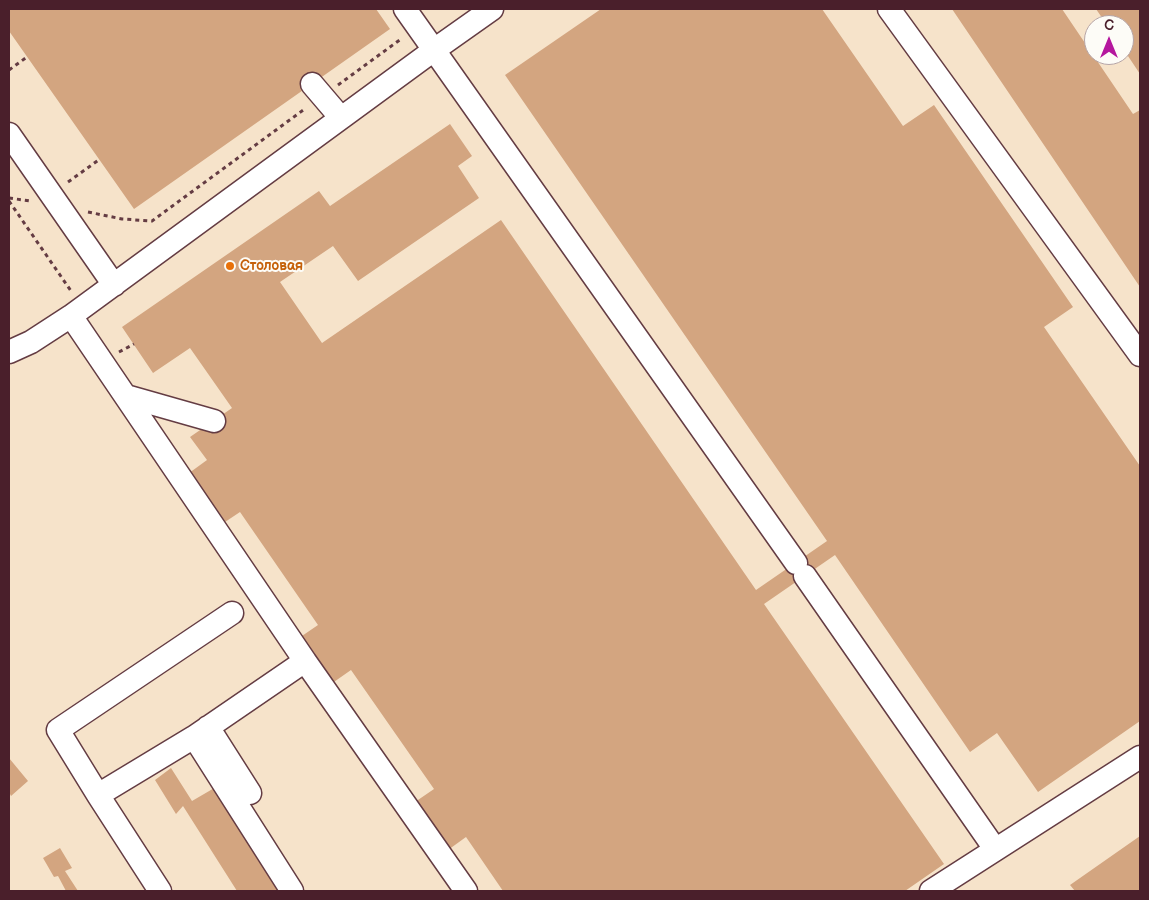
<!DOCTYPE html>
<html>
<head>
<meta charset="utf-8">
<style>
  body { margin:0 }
  #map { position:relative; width:1149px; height:900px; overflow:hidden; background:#f6e3ca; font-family:"Balsamiq Sans",sans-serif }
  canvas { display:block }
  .frame { position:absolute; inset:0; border:10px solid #4a1f2b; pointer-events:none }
  .north { position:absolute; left:1084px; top:15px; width:50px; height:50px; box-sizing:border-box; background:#fdfcf7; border:1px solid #b5a4a5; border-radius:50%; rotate:0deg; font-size:14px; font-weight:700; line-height:20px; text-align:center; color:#4a1f2b }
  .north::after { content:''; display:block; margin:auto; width:18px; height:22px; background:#b5179e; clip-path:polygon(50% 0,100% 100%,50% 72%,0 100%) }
</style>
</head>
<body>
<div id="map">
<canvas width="1149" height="900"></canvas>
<div class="frame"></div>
<div class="north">С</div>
</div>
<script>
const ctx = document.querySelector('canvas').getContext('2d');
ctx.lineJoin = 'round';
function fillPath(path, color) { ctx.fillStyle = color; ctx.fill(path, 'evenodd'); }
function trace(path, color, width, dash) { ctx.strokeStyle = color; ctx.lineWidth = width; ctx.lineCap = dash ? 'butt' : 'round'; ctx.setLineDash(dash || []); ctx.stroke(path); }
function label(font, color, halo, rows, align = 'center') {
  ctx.font = font + ' "Balsamiq Sans",sans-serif'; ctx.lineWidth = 4; ctx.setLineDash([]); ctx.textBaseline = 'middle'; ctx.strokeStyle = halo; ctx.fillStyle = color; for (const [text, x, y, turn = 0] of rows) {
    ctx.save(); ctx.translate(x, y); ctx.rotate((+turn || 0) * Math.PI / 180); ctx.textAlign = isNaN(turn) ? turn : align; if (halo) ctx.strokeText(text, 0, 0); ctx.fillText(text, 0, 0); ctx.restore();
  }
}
fillPath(new Path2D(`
  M9,9H376L390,29L134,209L9,31Z
  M601,9H822L903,126L934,105L1073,307L1044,327L1140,466V721L1038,792L997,733L970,752L835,555L764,604L944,864L905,891H503L466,837L448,850L415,802L434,789L351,670L331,684L299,638L318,625L240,512L219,526L185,476L207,460L190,437L232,408L190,348L153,373L122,327L319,191L330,206L450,124L472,156L458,166L479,198L358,281L333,246L280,282L322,343L501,220L756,590L827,541L505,75Z
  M952,9H1062L1133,114L1140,110V287Z
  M1096,9H1140V74L1124,50V25H1107Z
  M9,758L28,781L11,796L9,792Z
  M171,768L192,801L216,787L285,891H237L183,806L176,814L155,780Z
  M1140,836V891H1075L1070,885Z
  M60,848L72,868L65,871L78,891H66L58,876L54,877L43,858Z`), '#d3a580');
const minor = new Path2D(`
  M492,9L434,50L796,563
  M889,9L1140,355
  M312,84L341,118
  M9,134L114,285
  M71,316L434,50L405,9
  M9,352L31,342L71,316L305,661L194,737L292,891
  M126,396L214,421
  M805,576L995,849
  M305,661L466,891
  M208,727L250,793
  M98,795L58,730L232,613
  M160,891L98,795L194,737
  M931,891L1140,757`);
trace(minor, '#643c43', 25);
trace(new Path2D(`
  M9,70L27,57
  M338,85L401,39
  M68,182L100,159
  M9,198L30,201
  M9,201L71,291
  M88,212L122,219L152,221L306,108
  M119,352L134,344`), '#643c43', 3, [4, 4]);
trace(minor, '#fff', 22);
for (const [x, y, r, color] of [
  [230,266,5,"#e8710a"]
]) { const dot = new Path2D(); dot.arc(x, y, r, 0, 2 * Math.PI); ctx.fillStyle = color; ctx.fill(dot); trace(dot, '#fdfcf7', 2); }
label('bold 14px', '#c56008', '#fdfcf7', [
  ["Столовая",240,266]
], 'left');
</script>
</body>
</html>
